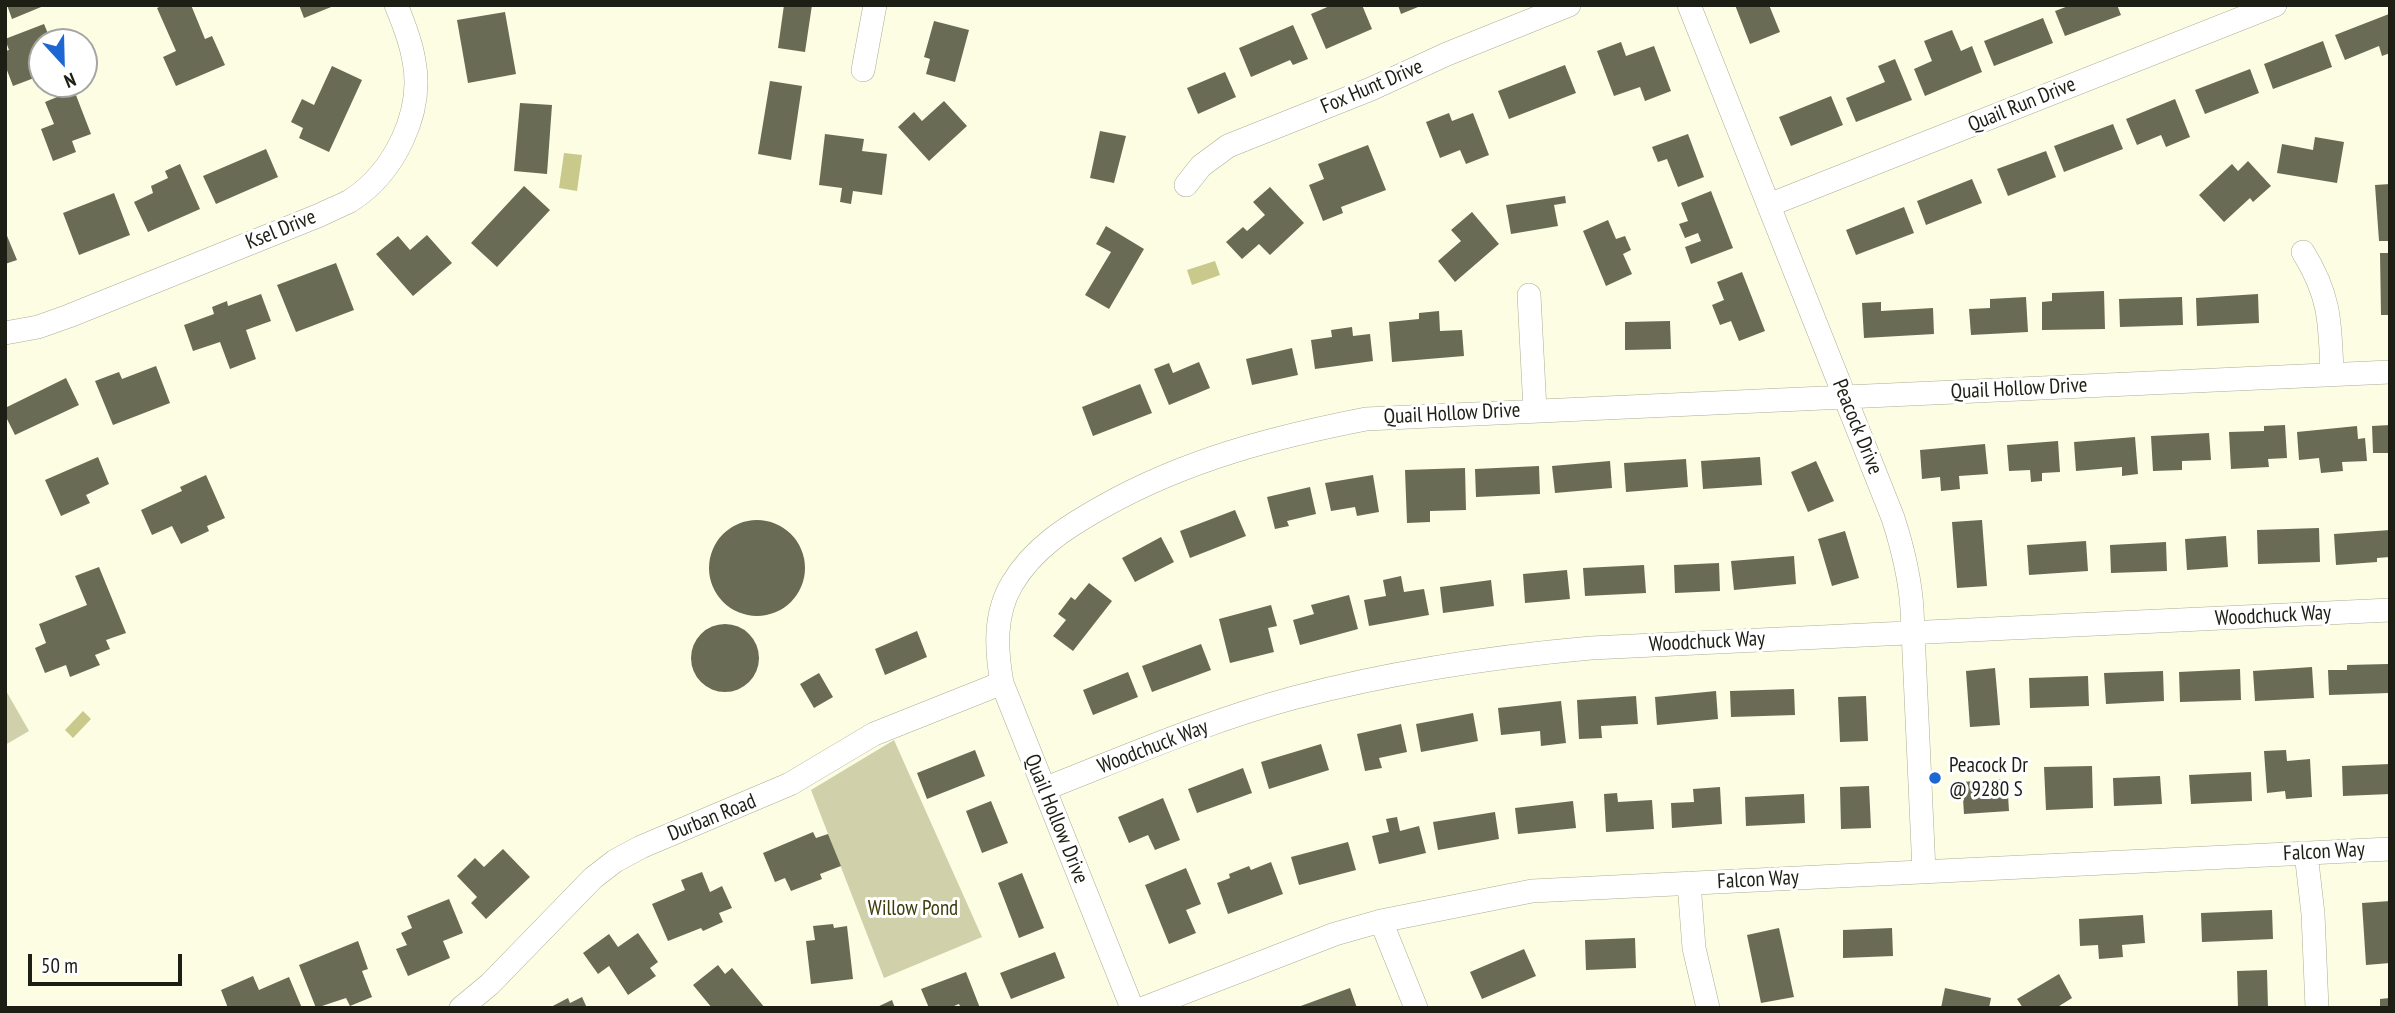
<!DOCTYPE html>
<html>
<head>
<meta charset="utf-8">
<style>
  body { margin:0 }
  #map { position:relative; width:2395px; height:1013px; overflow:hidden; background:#fcfde3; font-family:"PT Sans Narrow",sans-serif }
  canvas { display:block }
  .frame { position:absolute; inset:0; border:7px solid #1d1e14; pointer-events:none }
  .north { position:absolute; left:28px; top:28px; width:70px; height:70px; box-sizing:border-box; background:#fff; border:2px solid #a5a5a1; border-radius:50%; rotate:158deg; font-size:19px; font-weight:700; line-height:28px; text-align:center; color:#1d1e14 }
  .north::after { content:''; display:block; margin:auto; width:24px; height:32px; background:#1e66d1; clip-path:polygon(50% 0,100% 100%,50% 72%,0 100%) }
  .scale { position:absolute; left:28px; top:954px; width:154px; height:32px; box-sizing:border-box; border:4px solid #1d1e14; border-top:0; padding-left:9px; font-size:21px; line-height:24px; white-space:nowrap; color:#1d1e14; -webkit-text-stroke:5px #fff; paint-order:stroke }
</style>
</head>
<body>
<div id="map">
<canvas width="2395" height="1013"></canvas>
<div class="frame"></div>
<div class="north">N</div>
<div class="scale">50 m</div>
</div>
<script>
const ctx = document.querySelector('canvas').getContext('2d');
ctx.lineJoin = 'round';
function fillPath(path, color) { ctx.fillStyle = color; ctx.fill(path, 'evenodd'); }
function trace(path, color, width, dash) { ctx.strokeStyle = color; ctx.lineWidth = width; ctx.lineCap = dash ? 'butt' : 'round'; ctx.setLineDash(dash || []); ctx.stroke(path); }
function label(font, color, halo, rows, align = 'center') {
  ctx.font = font + ' "PT Sans Narrow",sans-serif'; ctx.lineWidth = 6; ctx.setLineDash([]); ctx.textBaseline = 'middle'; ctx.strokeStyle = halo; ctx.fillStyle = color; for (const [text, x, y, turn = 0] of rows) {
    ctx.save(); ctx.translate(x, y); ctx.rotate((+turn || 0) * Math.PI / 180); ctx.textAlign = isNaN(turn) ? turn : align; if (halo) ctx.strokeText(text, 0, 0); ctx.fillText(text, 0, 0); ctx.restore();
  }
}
fillPath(new Path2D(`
  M5,689L29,731L5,745Z
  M894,740L982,937L884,978L811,790Z`), '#d0d1aa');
fillPath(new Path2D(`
  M564,153L582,155L577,191L559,188Z
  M1215,261L1220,275L1192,285L1187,270Z
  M83,711L91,719L73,738L65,730Z`), '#c8c98a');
fillPath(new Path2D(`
  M7,5H46L12,19Z
  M164,5H191L205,39L212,36L225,65L176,86L163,57L176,51L157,8Z
  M299,5H336L304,18Z
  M784,5H812L805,52L778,48Z
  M1332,5H1362L1372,29L1326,49L1311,14Z
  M1398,5H1417L1418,7L1401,14Z
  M1735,5H1769L1780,32L1750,44Z
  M2071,5H2117L2121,15L2065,36L2055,11Z
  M505,12L516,74L468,83L457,20Z
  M2389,14L2390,53L2382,56L2379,46L2345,60L2335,35Z
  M2043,18L2053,43L1994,66L1984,41Z
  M934,21L969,30L955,82L926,74L930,59L924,57Z
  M44,24L49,36L40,40L42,46V75L13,86L5,65V51L9,50L5,39Z
  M1293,25L1308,59L1293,65L1290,60L1251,77L1239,48Z
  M1952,30L1961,51L1972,46L1982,72L1925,96L1914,69L1932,61L1924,41Z
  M2323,41L2332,67L2273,89L2264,64Z
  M1621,42L1626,56L1654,46L1671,91L1645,101L1640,87L1614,96L1597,51Z
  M1895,59L1912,100L1856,122L1846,98L1885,82L1878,66Z
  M1565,65L1576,93L1509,119L1498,91Z
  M332,66L362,80L329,152L299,138L303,128L291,122L302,99L314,105Z
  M2250,69L2259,93L2205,114L2195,90Z
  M1225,72L1236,97L1198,114L1187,88Z
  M770,81L802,86L791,160L758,154Z
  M74,90L91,134L72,141L76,152L53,161L41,129L54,124L45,102Z
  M1831,96L1843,125L1791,146L1779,117Z
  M2175,99L2190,137L2166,147L2161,135L2137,145L2126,119Z
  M944,101L967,126L929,161L898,127L914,112L922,121Z
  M520,103L552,105L547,174L514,171Z
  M1449,113L1452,121L1473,113L1489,155L1466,164L1460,150L1440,158L1426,122Z
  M2113,124L2123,149L2064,172L2054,146Z
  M1100,131L1126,136L1114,183L1090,178Z
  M825,134L864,139L862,151L887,154L882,195L853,191L851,204L840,202L842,188L819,185Z
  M1688,134L1704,177L1678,187L1667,159L1658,162L1652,147Z
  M2315,137L2344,142L2337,183L2277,173L2282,144L2313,150Z
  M1368,145L1386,190L1341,207L1343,213L1323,221L1309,185L1324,179L1318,164Z
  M266,149L278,177L216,204L203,176Z
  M2046,151L2056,177L2008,196L1997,169Z
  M2248,161L2271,186L2253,202L2250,198L2224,222L2199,195L2232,164L2238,171Z
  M180,164L200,209L148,232L134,202L153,193L151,186L168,178L165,171Z
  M1972,179L1982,203L1926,225L1917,201Z
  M2390,184V241H2379L2375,185Z
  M524,186L550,210L497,267L471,243Z
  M1270,187L1304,223L1270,255L1259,244L1242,259L1226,242L1243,227L1247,231L1265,215L1253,202Z
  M1711,191L1733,248L1691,264L1685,247L1701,241L1698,233L1685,238L1679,224L1688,221L1681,203Z
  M114,193L130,235L79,255L63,213Z
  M1565,196L1566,203L1554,205L1558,226L1511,234L1506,205Z
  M1904,207L1914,233L1856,255L1846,230Z
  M1472,212L1499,244L1455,282L1438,261L1461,241L1451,230Z
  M1608,220L1616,239L1625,236L1631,250L1623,254L1632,274L1606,286L1583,231Z
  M1106,226L1144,249L1109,309L1085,295L1111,252L1096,244Z
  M5,231L17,260L5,264Z
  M427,235L452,263L413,296L376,254L398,236L410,250Z
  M2380,253H2390V315H2381Z
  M336,263L354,310L296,332L277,285Z
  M1742,272L1765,331L1739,341L1731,321L1720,325L1712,305L1724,300L1717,282Z
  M2104,291L2105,329L2042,330V302L2052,301V293Z
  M261,294L271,321L246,330L256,359L230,369L220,342L193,351L184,325L214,314L212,307L227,301L228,306Z
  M2258,294L2259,323L2197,326L2196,298Z
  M2026,297L2028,332L1971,335L1969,309L1990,308V299Z
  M2182,297L2183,325L2120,327L2119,299Z
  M1881,302V311L1933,308L1934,334L1864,338L1862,303Z
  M1439,311L1440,331L1462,330L1464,356L1392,362L1389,322L1419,319V313Z
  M1670,321L1671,349L1625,350V322Z
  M1352,327L1353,336L1370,334L1373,361L1315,369L1311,340L1332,337L1331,330Z
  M1292,348L1298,375L1252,385L1246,359Z
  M1199,362L1210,388L1169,405L1154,369L1169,363L1173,373Z
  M156,366L170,403L113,425L95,381L119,372L122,379Z
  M66,378L79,405L15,435L5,415V408Z
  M1140,384L1152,413L1093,436L1082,407Z
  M2285,425L2287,458L2268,459L2269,467L2231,469L2229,432L2264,431V426Z
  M2390,425V453H2373L2372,426Z
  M2357,426L2358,439L2365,438L2367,461L2342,462L2343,471L2321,473L2319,458L2299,460L2297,432Z
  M2209,433L2211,460L2182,461V470L2153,471L2151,436Z
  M2135,437L2138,474L2122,476V467L2076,471L2074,442Z
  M2058,441L2060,472L2042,473V481L2031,482L2030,470L2009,471L2007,445Z
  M1985,444L1988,474L1959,476L1960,489L1941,491L1940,477L1922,479L1920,450Z
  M98,457L109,484L86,495L90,503L61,516L45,480Z
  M1760,457L1762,485L1703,489L1701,461Z
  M1686,459L1688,487L1626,492L1624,463Z
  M1610,461L1612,488L1555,493L1552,466Z
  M1816,461L1834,501L1808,512L1791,472Z
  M1539,466L1540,494L1476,497L1475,469Z
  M1465,468L1466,510L1430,511V522L1407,523L1405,470Z
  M206,475L225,518L207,526L209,531L181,544L172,526L152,535L141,510L182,491L180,487Z
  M1373,475L1379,512L1357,516L1355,507L1331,511L1325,483Z
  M1310,487L1316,514L1287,521L1289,526L1275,529L1267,497Z
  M1235,510L1246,536L1190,558L1180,531Z
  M1982,520L1987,586L1957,588L1952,522Z
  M709 568a48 48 0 1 1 96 0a48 48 0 1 1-96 0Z
  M2319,528L2320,562L2258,564L2257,530Z
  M2390,530V557L2377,558V562L2336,565L2334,534Z
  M1845,531L1859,578L1832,586L1818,539Z
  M2226,536L2228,567L2187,570L2185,539Z
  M1161,537L1174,562L1135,582L1122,558Z
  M2086,541L2088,571L2029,575L2027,545Z
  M2166,542L2167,571L2111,573L2110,545Z
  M1794,556L1796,584L1734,590L1731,561Z
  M1719,563L1720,591L1675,593L1674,565Z
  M1644,565L1646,593L1585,596L1583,568Z
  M99,567L126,633L106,640L110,649L95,655L100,665L70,677L66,665L45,673L35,648L46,643L39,624L87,605L75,576Z
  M1567,570L1570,599L1525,603L1523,574Z
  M1401,576L1404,592L1424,589L1429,615L1369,626L1364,600L1386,596L1383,580Z
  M1491,580L1494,606L1443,613L1440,587Z
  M1089,583L1112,601L1073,651L1053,636L1066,620L1058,614L1071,597L1075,600Z
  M1349,595L1358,629L1300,645L1293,620L1314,614L1311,605Z
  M1271,605L1277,626L1268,628L1274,652L1230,663L1219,619Z
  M691 658a34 34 0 1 1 68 0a34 34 0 1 1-68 0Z
  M917,631L927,657L885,675L875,649Z
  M1201,644L1211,670L1152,692L1142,666Z
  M2388,664L2389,693L2329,695L2328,670H2347V665Z
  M2312,667L2314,698L2255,701L2253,671Z
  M1995,668L2000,725L1970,727L1966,671Z
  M2240,669L2241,700L2180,702L2179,672Z
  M2163,671L2164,701L2106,704L2104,673Z
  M1128,672L1138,697L1093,715L1083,690Z
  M819,673L833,697L814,708L800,684Z
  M2088,676L2089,706L2030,708L2029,678Z
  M1794,689L1795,715L1731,717L1730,691Z
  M1716,691L1718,719L1657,725L1655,697Z
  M1636,696L1638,724L1601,726L1602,738L1579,739L1577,700Z
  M1866,696L1868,741L1840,742L1838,697Z
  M1561,701L1566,743L1541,746L1540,731L1501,735L1498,708Z
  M1473,713L1478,741L1421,752L1416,724Z
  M1401,724L1407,752L1379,758L1382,768L1365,771L1357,734Z
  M1321,744L1329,770L1269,789L1261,762Z
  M975,750L985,776L927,799L917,773Z
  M2286,750L2287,761L2310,759L2312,797L2286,799L2285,791L2267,793L2264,751Z
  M2390,764V794L2343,796L2342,766Z
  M2092,766L2093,808L2046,810L2044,767Z
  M1243,768L1252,793L1197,813L1188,789Z
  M2251,772L2252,801L2191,804L2189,775Z
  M2160,776L2162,804L2114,806L2113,778Z
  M2007,779L2009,811L1964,814L1962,782Z
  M1869,786L1871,828L1841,829L1840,787Z
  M1720,787L1722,824L1672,828L1671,803L1694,802L1693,789Z
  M1617,793L1618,802L1652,800L1654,829L1606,832L1604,794Z
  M1804,794L1805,823L1746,826L1745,797Z
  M1163,798L1180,840L1155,850L1148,835L1129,843L1118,817Z
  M991,801L1008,843L982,853L966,811Z
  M1573,801L1576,828L1518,834L1515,808Z
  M1495,812L1499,839L1438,850L1433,822Z
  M1397,817L1400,831L1419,826L1426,853L1379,864L1372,836L1389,832L1386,819Z
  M813,832L816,838L828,834L841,866L820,874L822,879L791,891L785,878L775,882L763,853Z
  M1348,842L1356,870L1299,885L1291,857Z
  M503,849L530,877L486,919L471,903L477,897L457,876L475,858L484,867Z
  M1271,862L1283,894L1228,914L1217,883L1230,878L1229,874L1249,866L1251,870Z
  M1186,868L1201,904L1186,910L1196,933L1169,944L1145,885Z
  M702,872L710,892L722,886L732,908L719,913L723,922L703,931L701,928L668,941L652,904L685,890L681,880Z
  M1022,873L1044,928L1019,938L998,883Z
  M449,899L463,933L443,941L450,958L408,976L396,949L407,945L401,933L412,928L407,916Z
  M2390,901V963L2366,965L2362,903Z
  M2272,910L2273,939L2202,942L2201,913Z
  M2143,915L2145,943L2122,945L2123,957L2099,959L2098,945L2080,946L2079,919Z
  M833,924L834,928L847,926L853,979L811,984L806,941L815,940L813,926Z
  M1779,928L1794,997L1761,1003L1747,935Z
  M1892,928L1893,956L1843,958V930Z
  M638,933L658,962L650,968L656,976L628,995L609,966L598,974L583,953L609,934L618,947Z
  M1635,938L1636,968L1586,970L1585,940Z
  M358,941L368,969L362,971L372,997L350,1006L346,998L316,1008L299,965Z
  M1524,949L1536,976L1482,999L1470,972Z
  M1055,952L1065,978L1011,999L1000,973Z
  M718,965L725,974L732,968L765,1008H712L693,985Z
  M2267,970L2268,1008H2238L2237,971Z
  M966,972L980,1008H961L959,1004L949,1008H929L921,989Z
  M2059,974L2072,998L2056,1008H2023L2017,999Z
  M253,976L259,990L289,977L302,1008H228L221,990Z
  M1350,988L1357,1008H1298V1007Z
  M1945,988L1991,998L1989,1008H1941Z
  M582,997L587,1008H549L568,998L570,1003Z
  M2390,998V1008H2380V999Z
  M892,1000L895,1008H875Z`), '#6a6b54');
const minor = new Path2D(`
  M1689,5L1893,518C1903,549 1910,577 1912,609L1924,871
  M863,70L875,5
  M1186,185L1201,166L1228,146L1371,89L1447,54L1569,5
  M1769,205L2275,5
  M2303,252C2331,297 2330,324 2332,374
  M1529,295L1535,410
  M5,333L38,327L69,316L320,215C330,210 340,206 350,201C394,173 424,113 414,61C411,42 404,24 396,5
  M1044,789C1126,757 1208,721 1293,698C1391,672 1490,657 1591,648L2390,610
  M2306,853L2313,914L2317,1008
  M1689,883L1694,948L1708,1008
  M1381,921L1416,1008
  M461,1008L490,984L593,878L615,861L641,847L790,784L874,734L1002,683
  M1132,1008L1002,683C996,650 994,614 1012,584C1033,548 1068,526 1104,506C1186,460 1274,437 1366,419L2390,372
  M1144,1008L1335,934L1381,921L1532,891L2390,849`);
trace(minor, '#acad95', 24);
trace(minor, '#fff', 23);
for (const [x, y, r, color] of [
  [1935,778,7,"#1e66d1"]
]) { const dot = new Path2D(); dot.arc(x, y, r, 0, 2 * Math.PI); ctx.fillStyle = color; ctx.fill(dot); trace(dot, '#fff', 2.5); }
label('21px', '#1d1e14', '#fff', [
  ["Fox Hunt Drive",1372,87,-23],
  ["Quail Run Drive",2022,105,-22],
  ["Ksel Drive",281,230,-22],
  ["Quail Hollow Drive",2019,389,-3],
  ["Quail Hollow Drive",1452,414,-3],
  ["Peacock Drive",1857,427,68],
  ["Woodchuck Way",2273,616,-3],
  ["Woodchuck Way",1707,642,-3],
  ["Woodchuck Way",1153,747,-21],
  ["Durban Road",712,818,-22],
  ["Quail Hollow Drive",1056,819,68],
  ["Falcon Way",2324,852,-3],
  ["Falcon Way",1758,880,-3]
]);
label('21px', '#1d1e14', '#fff', [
  ["Peacock Dr",1949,766],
  ["@ 9280 S",1949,790]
], 'left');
label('21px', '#3d3d0b', '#fff', [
  ["Willow Pond",913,909]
]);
</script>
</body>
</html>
